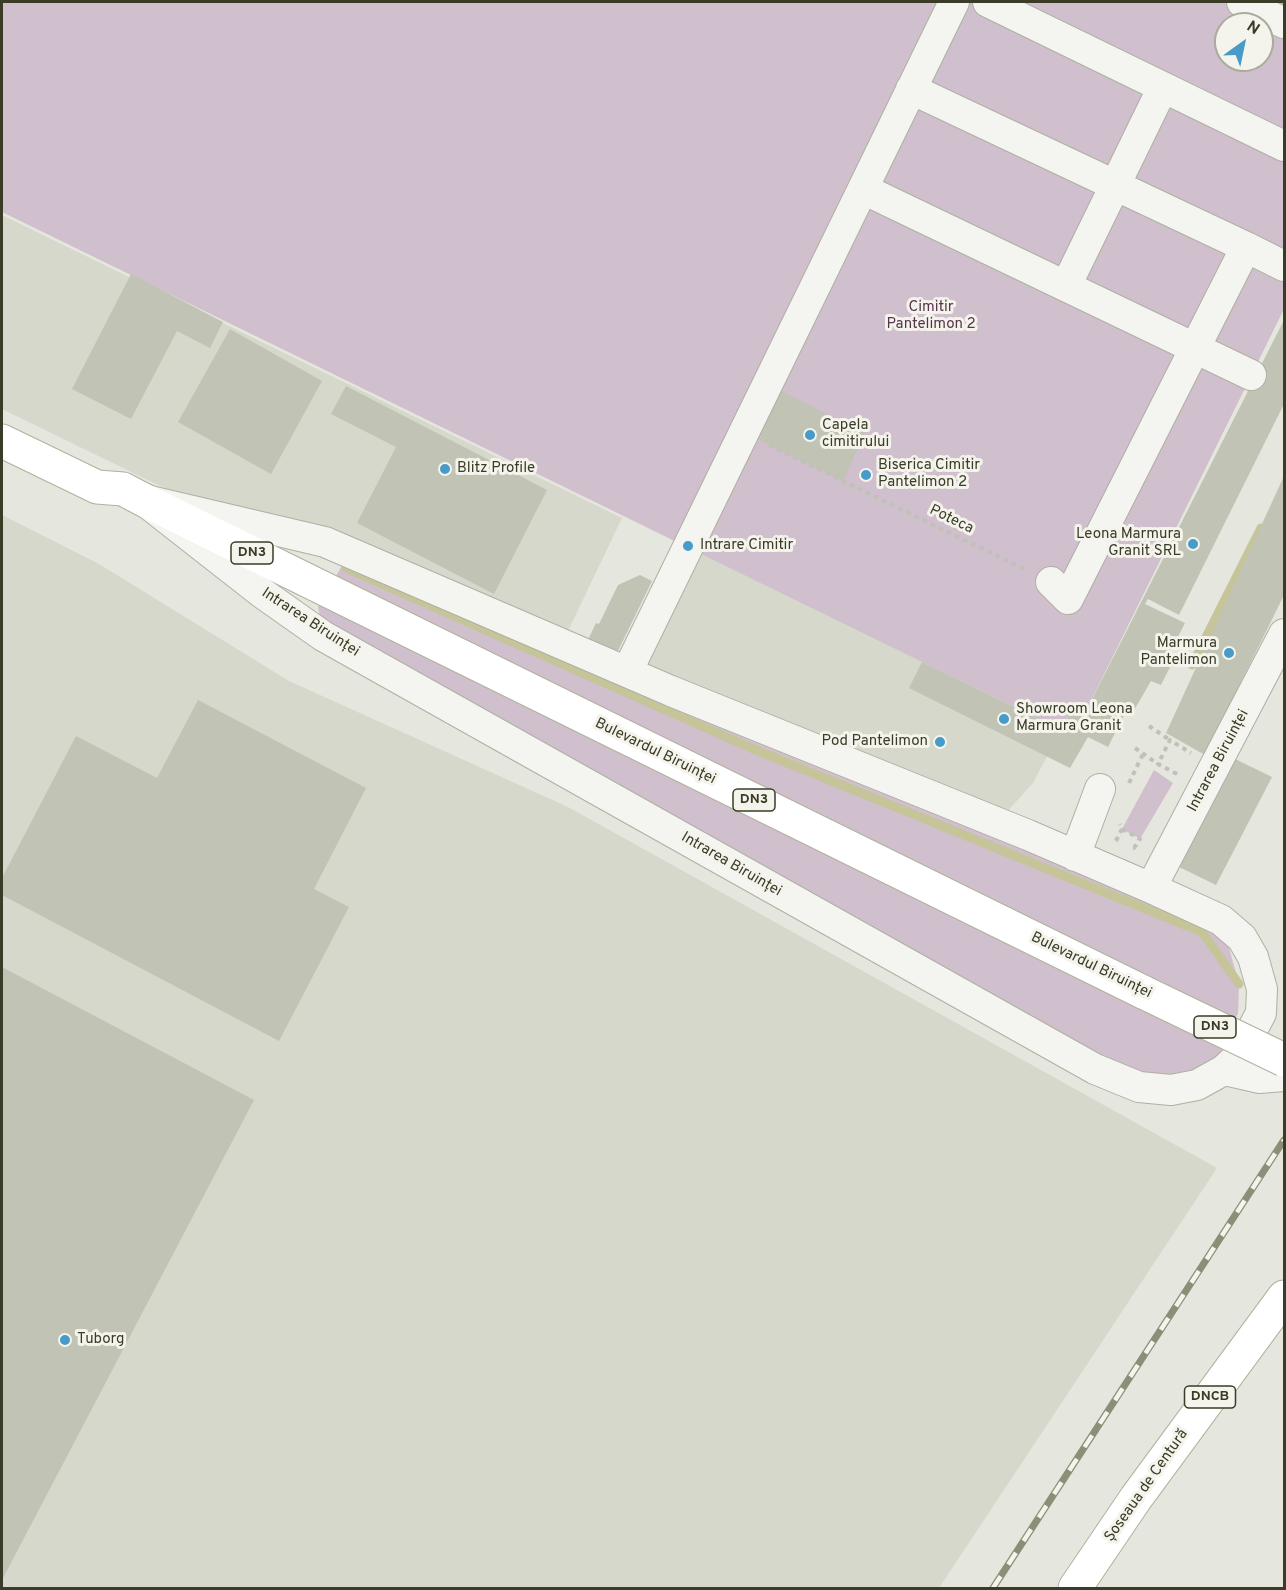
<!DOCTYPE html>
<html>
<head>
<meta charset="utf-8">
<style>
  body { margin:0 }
  #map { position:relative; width:1286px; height:1590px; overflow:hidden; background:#e5e6dd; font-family:Overpass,sans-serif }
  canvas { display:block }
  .frame { position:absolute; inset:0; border:3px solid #3a3c27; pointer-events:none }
  .north { position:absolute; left:1214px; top:12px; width:60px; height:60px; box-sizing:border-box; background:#f4f4ec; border:2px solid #aaaa9d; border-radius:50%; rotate:33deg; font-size:16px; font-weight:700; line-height:24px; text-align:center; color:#3a3c27 }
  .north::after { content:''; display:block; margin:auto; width:21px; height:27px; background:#469bc8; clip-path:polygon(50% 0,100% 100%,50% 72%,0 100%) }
</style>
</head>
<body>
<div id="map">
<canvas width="1286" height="1590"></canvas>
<div class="frame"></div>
<div class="north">N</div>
</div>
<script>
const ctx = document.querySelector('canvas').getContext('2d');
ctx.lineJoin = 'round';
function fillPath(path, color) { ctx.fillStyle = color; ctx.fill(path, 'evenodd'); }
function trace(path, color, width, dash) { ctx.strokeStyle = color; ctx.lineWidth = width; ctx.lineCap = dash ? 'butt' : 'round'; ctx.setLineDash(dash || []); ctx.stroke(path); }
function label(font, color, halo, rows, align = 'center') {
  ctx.font = font + ' Overpass,sans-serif'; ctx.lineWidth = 6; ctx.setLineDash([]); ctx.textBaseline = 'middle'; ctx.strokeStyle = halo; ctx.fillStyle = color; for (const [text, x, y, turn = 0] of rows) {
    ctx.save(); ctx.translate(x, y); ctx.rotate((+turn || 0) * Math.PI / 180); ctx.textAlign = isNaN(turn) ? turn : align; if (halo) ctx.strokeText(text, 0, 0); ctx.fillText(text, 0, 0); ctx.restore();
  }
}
fillPath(new Path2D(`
  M2,215L622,518L566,635L197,504L2,409Z
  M2,515L99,564L289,681L568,807L1217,1168L939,1588H2Z
  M694,550L1061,730L1033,783L1005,814L640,662Z`), '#d6d8cb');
fillPath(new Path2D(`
  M2,2H1284V309L1083,717L1071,711L1061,730L2,212ZM1226,24H1262V60H1226Z
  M344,562L1192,918L1228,944L1239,984L1238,1013L1218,1058L1194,1073L1143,1077L1109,1063L322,625L318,607Z
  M1154,770L1173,783L1140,839L1122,829Z`), '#d0bfcc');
trace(new Path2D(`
  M346,568L751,748L1202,932L1239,984
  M1192,665L1261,528`), '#c5c599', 9);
fillPath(new Path2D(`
  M131,274L223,322L210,348L177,331L131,419L72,389Z
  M1284,320V404L1179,615L1148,599L1145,604L1185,623L1168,656L1174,659L1161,685L1151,681L1133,712L1127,709L1108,747L1088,737L1070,768L909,688L922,662L1061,730L1071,711L1083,717Z
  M230,329L322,381L271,474L178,422Z
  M346,386L547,490L494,594L357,523L396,447L331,414Z
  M779,390L865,433L843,481L755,438Z
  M1284,476V595L1205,755L1166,733Z
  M640,575L652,581L616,655L587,642L596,623L599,624L618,585Z
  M198,700L366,788L314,889L349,907L279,1041L2,895V878L76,736L157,778Z
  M1231,757L1272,777L1216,885L1175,865Z
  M2,967L254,1100L2,1580Z`), '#c1c3b5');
const minor = new Path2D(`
  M988,2L1284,146
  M1242,2L1284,23
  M911,89L1246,247L1068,599L1051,582
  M863,189L1251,375
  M1246,247L1284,266
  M1066,286L1163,87
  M142,499L325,542L671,691L1028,835L1151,888L1221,920L1242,938L1253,957L1262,989L1261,1013L1238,1057L1224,1070L1197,1085L1171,1090L1139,1087L1095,1069L323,636L262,593Z
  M627,672L954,2
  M1075,856L1100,789
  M1151,888L1284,634
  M1224,1070L1259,1078L1284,1076`);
const major = new Path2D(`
  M2,441L97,487L123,489L142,499L1145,993
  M1075,1588L1136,1498L1284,1297`);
trace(minor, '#aeb0a3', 32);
trace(major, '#b0b29d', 35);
trace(new Path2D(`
  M769,445L1026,570
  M1149,726L1170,740
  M1135,748L1158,764
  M1177,774L1158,764L1170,740L1191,753
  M1129,783L1143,754
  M1122,829L1140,839L1134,848L1132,846
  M1116,841L1122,829L1120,824`), '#c0c1b8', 4, [4.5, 4.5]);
trace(minor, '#f4f5f0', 30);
trace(major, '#fff', 33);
const rail = new Path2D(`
  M993,1588L1284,1140`);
trace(rail, '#8c8f78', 7);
trace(rail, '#f4f4ec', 4.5, [14]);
const majorBridge = new Path2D(`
  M1145,993L1284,1060`);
trace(majorBridge, '#b0b29d', 35, []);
trace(majorBridge, '#fff', 33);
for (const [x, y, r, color] of [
  [810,435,6,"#469bc8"],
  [445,469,6,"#469bc8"],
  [866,475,6,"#469bc8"],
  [1193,544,6,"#469bc8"],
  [688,546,6,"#469bc8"],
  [1229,653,6,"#469bc8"],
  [1004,719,6,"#469bc8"],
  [940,742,6,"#469bc8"],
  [65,1340,6,"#469bc8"]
]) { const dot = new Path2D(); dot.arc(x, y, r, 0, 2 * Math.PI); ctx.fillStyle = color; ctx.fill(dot); trace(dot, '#f4f4ec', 2); }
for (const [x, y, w] of [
  [252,553,42],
  [754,800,42],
  [1215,1027,42],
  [1210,1397,51]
]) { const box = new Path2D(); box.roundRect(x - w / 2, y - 11, w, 22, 4.5); ctx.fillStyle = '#f4f4ec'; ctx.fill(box); trace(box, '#3a3c27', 1.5); }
label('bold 14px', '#3a3c27', null, [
  ["DN3",252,553],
  ["DN3",754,800],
  ["DN3",1215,1027],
  ["DNCB",1210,1397]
]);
label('15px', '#57354d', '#f4f4ec', [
  ["Cimitir",931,308],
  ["Pantelimon 2",931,325]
]);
label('15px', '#3a3c27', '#f4f4ec', [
  ["Capela",822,426],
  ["cimitirului",822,443],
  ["Biserica Cimitir",878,466],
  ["Pantelimon 2",878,483],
  ["Blitz Profile",457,469],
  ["Leona Marmura",1181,535,"right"],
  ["Granit SRL",1181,552,"right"],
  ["Intrare Cimitir",700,546],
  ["Marmura",1217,644,"right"],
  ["Pantelimon",1217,661,"right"],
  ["Showroom Leona",1016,710],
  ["Marmura Granit",1016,727],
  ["Pod Pantelimon",928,742,"right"],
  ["Tuborg",77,1340]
], 'left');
label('15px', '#3a3c27', '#f4f4ec', [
  ["Poteca",951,520,26],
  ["Intrarea Biruinței",310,623,33],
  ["Bulevardul Biruinței",655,752,26],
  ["Intrarea Biruinței",1219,761,-62],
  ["Intrarea Biruinței",731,865,30],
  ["Bulevardul Biruinței",1091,966,26],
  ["Șoseaua de Centură",1147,1486,-55]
]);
</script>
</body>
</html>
